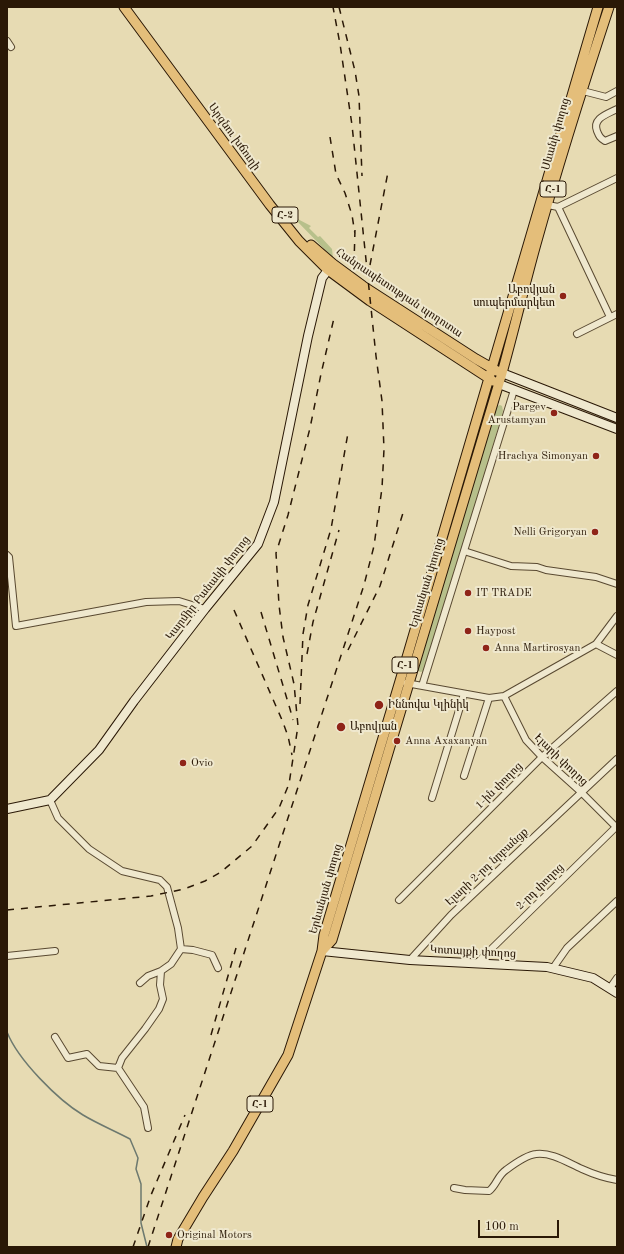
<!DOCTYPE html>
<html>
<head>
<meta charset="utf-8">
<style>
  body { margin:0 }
  #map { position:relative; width:624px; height:1254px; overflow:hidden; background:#e7dbb3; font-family:"Old Standard TT",serif }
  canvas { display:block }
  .frame { position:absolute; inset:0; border:8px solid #2a1806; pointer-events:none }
  .scale { position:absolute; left:478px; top:1220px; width:81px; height:18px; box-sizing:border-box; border:2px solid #2a1806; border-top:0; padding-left:5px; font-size:12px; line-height:14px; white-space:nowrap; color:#2a1806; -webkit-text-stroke:3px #efe8ce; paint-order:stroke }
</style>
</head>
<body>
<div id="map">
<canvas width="624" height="1254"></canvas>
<div class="frame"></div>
<div class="scale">100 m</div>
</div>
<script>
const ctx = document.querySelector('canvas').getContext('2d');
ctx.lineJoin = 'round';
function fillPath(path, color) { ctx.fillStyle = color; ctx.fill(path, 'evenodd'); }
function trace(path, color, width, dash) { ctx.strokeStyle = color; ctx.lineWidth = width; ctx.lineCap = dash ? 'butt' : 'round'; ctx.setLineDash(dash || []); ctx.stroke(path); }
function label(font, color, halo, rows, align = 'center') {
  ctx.font = font + ' "Old Standard TT","Noto Serif Armenian",serif'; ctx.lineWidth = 4; ctx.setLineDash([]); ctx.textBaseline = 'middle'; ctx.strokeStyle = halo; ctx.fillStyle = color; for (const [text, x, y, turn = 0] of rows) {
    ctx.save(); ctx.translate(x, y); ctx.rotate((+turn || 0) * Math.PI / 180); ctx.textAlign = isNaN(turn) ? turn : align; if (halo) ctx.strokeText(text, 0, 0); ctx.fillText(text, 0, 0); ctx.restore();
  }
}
fillPath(new Path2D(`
  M292,216L311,226L309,228L318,237L320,236L332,249L333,258Z
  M500,405L502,406L503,411L427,668L425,671L420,672L418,670V667L497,406Z`), '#b7c08b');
trace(new Path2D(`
  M7,1032C18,1060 58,1100 83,1115C98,1124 115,1131 130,1139L138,1158L136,1169L141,1184V1223L147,1247`), '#6d796f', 1.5);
const street = new Path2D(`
  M7,41L11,47
  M579,90L606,97L617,91
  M617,109C608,114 592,118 597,131C599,136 600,138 605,141L617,136
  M548,205L558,207L610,317
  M558,207L617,178
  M577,334L617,314
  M464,551L511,566L537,567L546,570L596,577L617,584
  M7,555L9,557L16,626L146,602L179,601L205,609
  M596,644L617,655
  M406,683L489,698L504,696L596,644L617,616
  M422,686L514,390
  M504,696L526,740L542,757L581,792L617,828
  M464,776L489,698
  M432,798L464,694
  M50,800L58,818L89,849L122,871L160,880L167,887L178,928L181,949L171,964L161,971L160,985L163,999L159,1009L145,1029L122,1058L118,1068L144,1107L148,1128
  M399,900L542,757L617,691
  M181,949L193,950L212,955L218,968
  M7,956L55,951
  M410,960L451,915L617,759
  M477,963L617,826
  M553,968L567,948L617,901
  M140,983L148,976L161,971
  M610,988L617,978
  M55,1037L68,1058L87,1054L99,1066L118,1068
  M454,1188L465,1190L489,1191C496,1186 498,1175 506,1170C514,1164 526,1155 536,1154C552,1152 568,1163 582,1169C593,1174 605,1178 617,1180`);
const secondary = new Path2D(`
  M502,373L617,418
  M499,384L617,429
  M7,809L50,800L99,750L134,701L205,609L258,544L274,502L308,336L322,278L331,266
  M322,951L410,960L547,967L593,978L617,993`);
const primary = new Path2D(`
  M124,7L270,205L299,241L328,270L370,301L493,381
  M311,245L333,264L363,286L476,359L497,371
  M322,951L332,940L502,373C514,330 524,287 536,244C558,165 583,86 609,7
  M176,1247L178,1239L203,1197L233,1151L288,1055L322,951L324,935L400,681L598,7`);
trace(street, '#594931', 8);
trace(secondary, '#2a1806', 10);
trace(primary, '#2a1806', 11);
trace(street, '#efe8ce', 6);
trace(secondary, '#efe8ce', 8);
trace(primary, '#e4be7a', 9);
trace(new Path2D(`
  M339,7L355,71L359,96L362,176
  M330,137L336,174L345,193L352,215L355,234
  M354,265L355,229
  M370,265L388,172
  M234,610L282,720L288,736L292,755
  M261,612L290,709L293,720
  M348,650L380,586L403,513
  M307,654L313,622L339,530
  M300,704L303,634L308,605L331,529L348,433
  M7,910L151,896L184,889L205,881L221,872L252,846L279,808L289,784L298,726L294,684L283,637L279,605L276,553L288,515L310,428L321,374L334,318
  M211,1035L236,948
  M133,1247L151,1195L185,1115
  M148,1247L364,585L374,546L382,488L384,449L382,401L376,356L352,125L340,44L333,7`), '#2a1806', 1.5, [7, 7]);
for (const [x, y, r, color] of [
  [563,296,4,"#8f2418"],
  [554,413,4,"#8f2418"],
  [596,456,4,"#8f2418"],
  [595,532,4,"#8f2418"],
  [468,593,4,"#8f2418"],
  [468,631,4,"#8f2418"],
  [486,648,4,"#8f2418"],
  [379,705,5,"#8f2418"],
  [341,727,5,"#8f2418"],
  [397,741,4,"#8f2418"],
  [183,763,4,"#8f2418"],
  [169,1235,4,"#8f2418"]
]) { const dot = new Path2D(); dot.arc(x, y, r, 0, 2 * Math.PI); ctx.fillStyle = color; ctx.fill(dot); trace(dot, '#efe8ce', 1.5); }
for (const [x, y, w] of [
  [553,189,26],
  [285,215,26],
  [405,665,26],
  [260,1104,26]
]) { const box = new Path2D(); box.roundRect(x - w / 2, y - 8, w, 16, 3); ctx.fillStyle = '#efe8ce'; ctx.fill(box); trace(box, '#2a1806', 1); }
label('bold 10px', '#2a1806', null, [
  ["Հ-1",553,189],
  ["Հ-2",285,215],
  ["Հ-1",405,665],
  ["Հ-1",260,1104]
]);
label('11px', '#2a1806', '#efe8ce', [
  ["Սևանի փողոց",556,134,-74],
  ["Արզնու խճուղի",234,137,54],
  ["Հանրապետության պողոտա",399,293,34],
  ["Երևանյան փողոց",427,583,-73],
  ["Կարմիր Բանակի փողոց",208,588,-52],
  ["Էլարի փողոց",561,760,44],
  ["1-ին փողոց",499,786,-45],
  ["Էլարի 2-րդ նրբանցք",487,867,-43],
  ["2-րդ փողոց",540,887,-44],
  ["Երևանյան փողոց",326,889,-74],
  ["Կոտայքի փողոց",473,952,3]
]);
label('11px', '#2a1806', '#efe8ce', [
  ["Աբովյան",555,290,"right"],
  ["սուպերմարկետ",555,303,"right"],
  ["Pargev",546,407,"right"],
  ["Arustamyan",546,420,"right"],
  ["Hrachya Simonyan",588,456,"right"],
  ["Nelli Grigoryan",587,532,"right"],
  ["IT TRADE",476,593],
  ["Haypost",476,631],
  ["Anna Martirosyan",494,648],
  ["Իննովա Կլինիկ",388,705],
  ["Աբովյան",350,727],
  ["Anna Axaxanyan",405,741],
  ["Ovio",191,763],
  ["Original Motors",177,1235]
], 'left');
</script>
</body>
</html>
